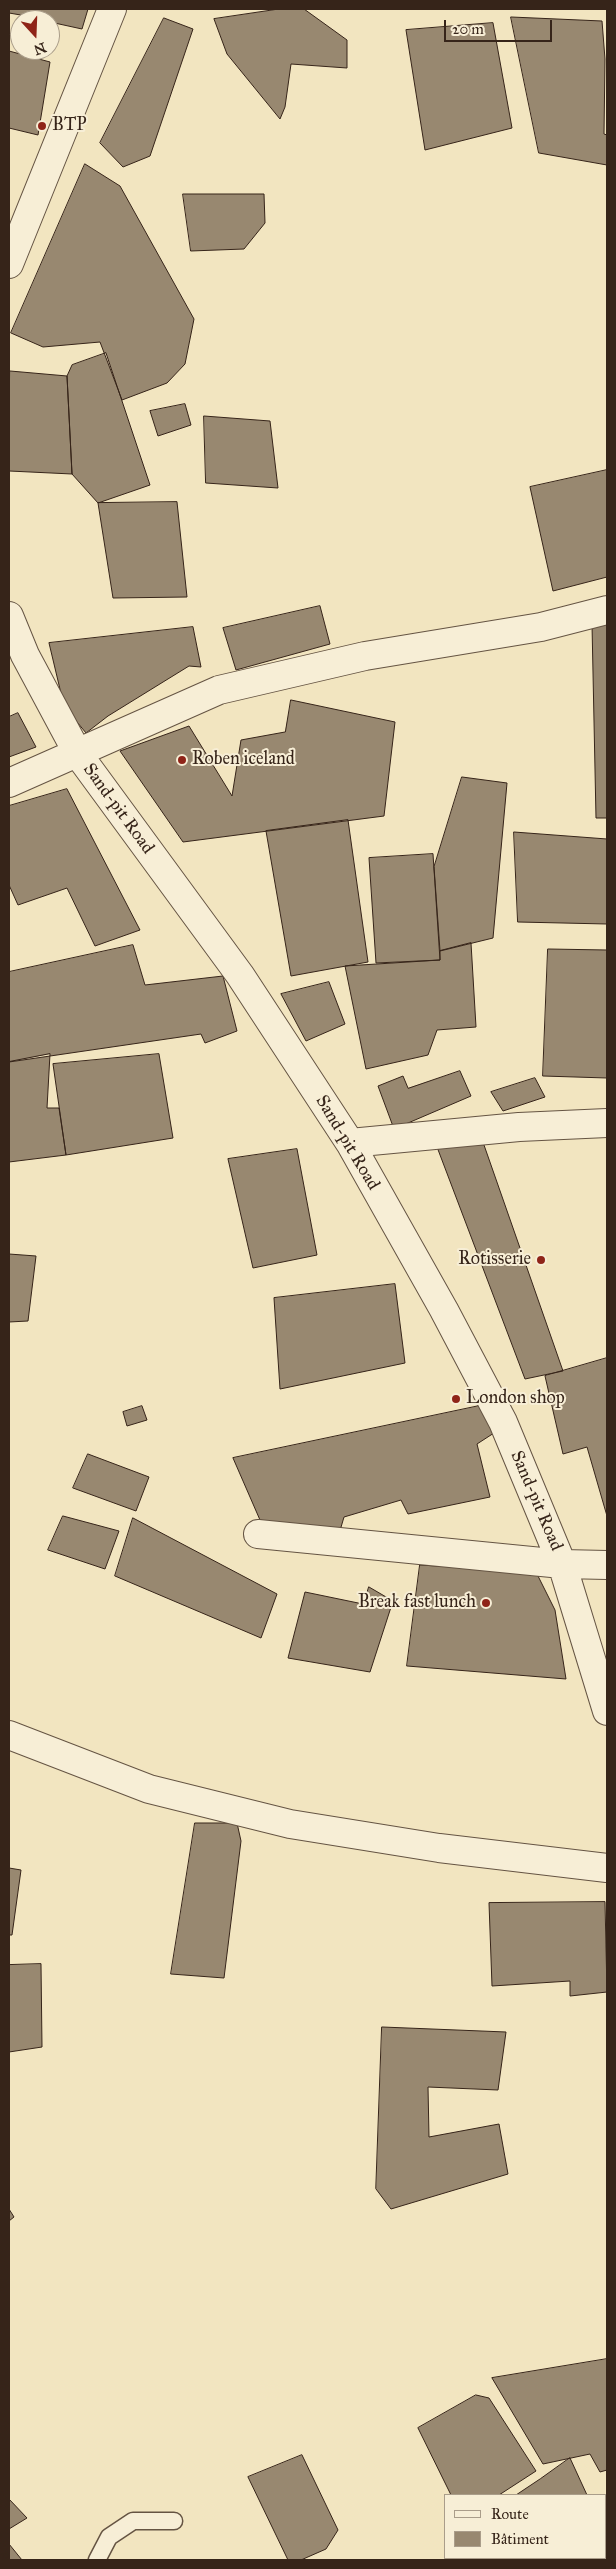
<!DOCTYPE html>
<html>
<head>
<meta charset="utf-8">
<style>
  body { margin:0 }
  #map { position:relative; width:616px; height:2569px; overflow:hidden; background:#f2e5c0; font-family:"IM FELL Great Primer",serif }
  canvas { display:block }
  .frame { position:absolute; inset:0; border:10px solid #362419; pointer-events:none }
  .legend { position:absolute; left:444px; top:2494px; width:162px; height:65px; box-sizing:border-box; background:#f7eed6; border:1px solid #aa9d8a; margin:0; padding:6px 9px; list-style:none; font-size:15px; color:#362419 }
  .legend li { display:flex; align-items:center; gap:10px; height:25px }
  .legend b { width:25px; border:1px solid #aa9d8a }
  .north { position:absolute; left:10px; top:10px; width:50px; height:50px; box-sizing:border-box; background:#f7eed6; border:1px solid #aa9d8a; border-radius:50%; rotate:160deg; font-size:14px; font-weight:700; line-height:20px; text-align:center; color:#362419 }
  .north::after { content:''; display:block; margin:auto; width:18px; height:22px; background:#8f2418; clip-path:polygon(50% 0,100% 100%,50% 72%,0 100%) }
  .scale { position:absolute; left:444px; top:20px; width:108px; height:22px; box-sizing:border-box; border:2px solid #362419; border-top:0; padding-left:6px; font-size:15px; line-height:18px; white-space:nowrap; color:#362419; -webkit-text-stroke:4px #f7eed6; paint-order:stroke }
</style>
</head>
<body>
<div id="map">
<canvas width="616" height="2569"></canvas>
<div class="frame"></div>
<ul class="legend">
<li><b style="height:6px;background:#f7eed6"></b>Route</li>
<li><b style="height:14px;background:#988870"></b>Bâtiment</li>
</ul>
<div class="north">N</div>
<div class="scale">20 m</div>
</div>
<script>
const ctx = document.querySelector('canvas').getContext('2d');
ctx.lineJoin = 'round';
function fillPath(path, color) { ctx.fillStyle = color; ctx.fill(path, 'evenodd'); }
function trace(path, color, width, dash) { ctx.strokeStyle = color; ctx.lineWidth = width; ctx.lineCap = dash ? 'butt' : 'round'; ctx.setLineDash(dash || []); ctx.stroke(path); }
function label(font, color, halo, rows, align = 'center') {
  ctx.font = font + ' "IM FELL Great Primer",serif'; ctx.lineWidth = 4; ctx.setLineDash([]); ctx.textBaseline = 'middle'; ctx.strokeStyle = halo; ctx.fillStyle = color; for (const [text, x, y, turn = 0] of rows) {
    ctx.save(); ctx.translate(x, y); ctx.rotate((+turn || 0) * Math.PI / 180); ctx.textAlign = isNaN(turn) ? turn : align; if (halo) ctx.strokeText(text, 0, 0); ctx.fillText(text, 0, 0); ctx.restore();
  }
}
const building = new Path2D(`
  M9,9H88L82,29L50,22V20L9,13Z
  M279,9H304L347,40V68L291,64L285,107L280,119L227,54L214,19Z
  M511,17L602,21L605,59L604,134L607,135V165L539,153Z
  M164,18L193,29L150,156L123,167L100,143Z
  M493,23L512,128L425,150L406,30Z
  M9,51L50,62L38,135L9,128Z
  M85,164L120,186L194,319L185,364L167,383L122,400L100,342L43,347L11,333Z
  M183,194H264L265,223L244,249L191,251Z
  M106,353L150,485L98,503L72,474L67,376L72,365Z
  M10,371L67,376L72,474L9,471Z
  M185,404L191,425L158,436L150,411Z
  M204,416L270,421L278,488L206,483Z
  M607,470V577L553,591L530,487Z
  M177,502L187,597L113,598L98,503Z
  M320,606L330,644L236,670L223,628Z
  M607,623V818H596L592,624Z
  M193,627L201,667L189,666L108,716L86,733L64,706L49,643Z
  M291,700L395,722L384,816L183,842L120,751L189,726L232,796L241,740L285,732Z
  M18,713L36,747L9,757V717Z
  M462,777L507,783L493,938L440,951L434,867Z
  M67,789L140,930L95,946L67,888L18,905L9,885V806Z
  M348,820L368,962L291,976L266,831Z
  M514,832L607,839V924L518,922Z
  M433,854L440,960L376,963L369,858Z
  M471,943L476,1027L437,1030L428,1055L366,1069L345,966L440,960V951Z
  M133,945L145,985L223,976L237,1031L205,1043L201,1034L9,1062V972Z
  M548,949L607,950V1078L543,1076Z
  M329,982L345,1024L306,1041L281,994Z
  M50,1054L47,1108H59L66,1155L9,1162V1062Z
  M159,1054L173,1138L66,1155L53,1064Z
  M460,1071L471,1096L394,1129L378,1086L403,1076L408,1088Z
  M535,1078L545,1097L503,1111L491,1092Z
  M484,1145L563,1371L525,1379L437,1147Z
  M297,1149L317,1255L253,1268L228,1159Z
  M9,1254L36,1256L28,1321L9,1322Z
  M395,1284L405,1363L280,1389L274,1298Z
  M607,1358V1516L587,1447L563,1454L545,1376Z
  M142,1406L147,1420L127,1426L123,1412Z
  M479,1406L494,1433L477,1444L490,1497L408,1514L401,1500L344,1517L339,1534L260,1520L233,1458Z
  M88,1454L149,1477L136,1511L73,1488Z
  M63,1516L119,1531L105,1569L48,1550Z
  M133,1518L277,1594L261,1638L115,1576Z
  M420,1565L536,1572L555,1610L566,1679L407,1666Z
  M369,1587L393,1601L370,1672L288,1658L305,1592L363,1604Z
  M195,1823H237L241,1841L224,1978L171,1974Z
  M9,1868L21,1870L12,1935H9Z
  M605,1902L607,1992L570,1996V1981L492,1986L489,1903Z
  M41,1964L42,2047L9,2052V1965Z
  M382,2027L506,2032L498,2090L428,2087L429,2137L499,2124L508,2174L391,2209L376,2189Z
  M9,2209L14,2217L9,2221Z
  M607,2359V2470L600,2472L590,2454L543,2464L492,2378Z
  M476,2395L489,2398L536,2471L499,2495H451L418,2428Z
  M302,2455L338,2530L326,2549L301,2560H288L248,2477Z
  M570,2458L587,2495H516L540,2479Z
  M9,2499L27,2518L9,2529Z
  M607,2533V2560H572L575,2558H605V2534Z
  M9,2544L22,2560H9Z
  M469,2558H552L548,2560H465Z`);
fillPath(building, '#988870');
trace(building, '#362419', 1);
const lane = new Path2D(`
  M97,2560L109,2537L133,2521H174`);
const street = new Path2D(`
  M9,264L112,9
  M9,616L25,655L78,754L240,975L350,1143L444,1310L503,1422L562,1564L607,1711
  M9,783L219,690L365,656L541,627L607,610
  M350,1143L519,1127L607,1123
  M258,1534L562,1564L607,1565
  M9,1735L149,1789L290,1824L439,1848L607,1868`);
trace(lane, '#655443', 19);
trace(street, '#655443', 30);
trace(lane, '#f7eed6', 16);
trace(street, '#f7eed6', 28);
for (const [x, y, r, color] of [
  [42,126,5,"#8f2418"],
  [182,760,5,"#8f2418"],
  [541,1260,5,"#8f2418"],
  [456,1399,5,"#8f2418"],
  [486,1603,5,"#8f2418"]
]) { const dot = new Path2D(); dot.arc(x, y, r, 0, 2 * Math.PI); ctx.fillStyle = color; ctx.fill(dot); trace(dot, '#f7eed6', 2); }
label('18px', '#362419', '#f7eed6', [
  ["BTP",52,126],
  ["Roben iceland",192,760],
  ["Rotisserie",531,1260,"right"],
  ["London shop",466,1399],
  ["Break fast lunch",476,1603,"right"]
], 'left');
label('18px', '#362419', '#f7eed6', [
  ["Sand-pit Road",118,809,54],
  ["Sand-pit Road",347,1143,59],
  ["Sand-pit Road",536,1501,67]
]);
</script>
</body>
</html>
